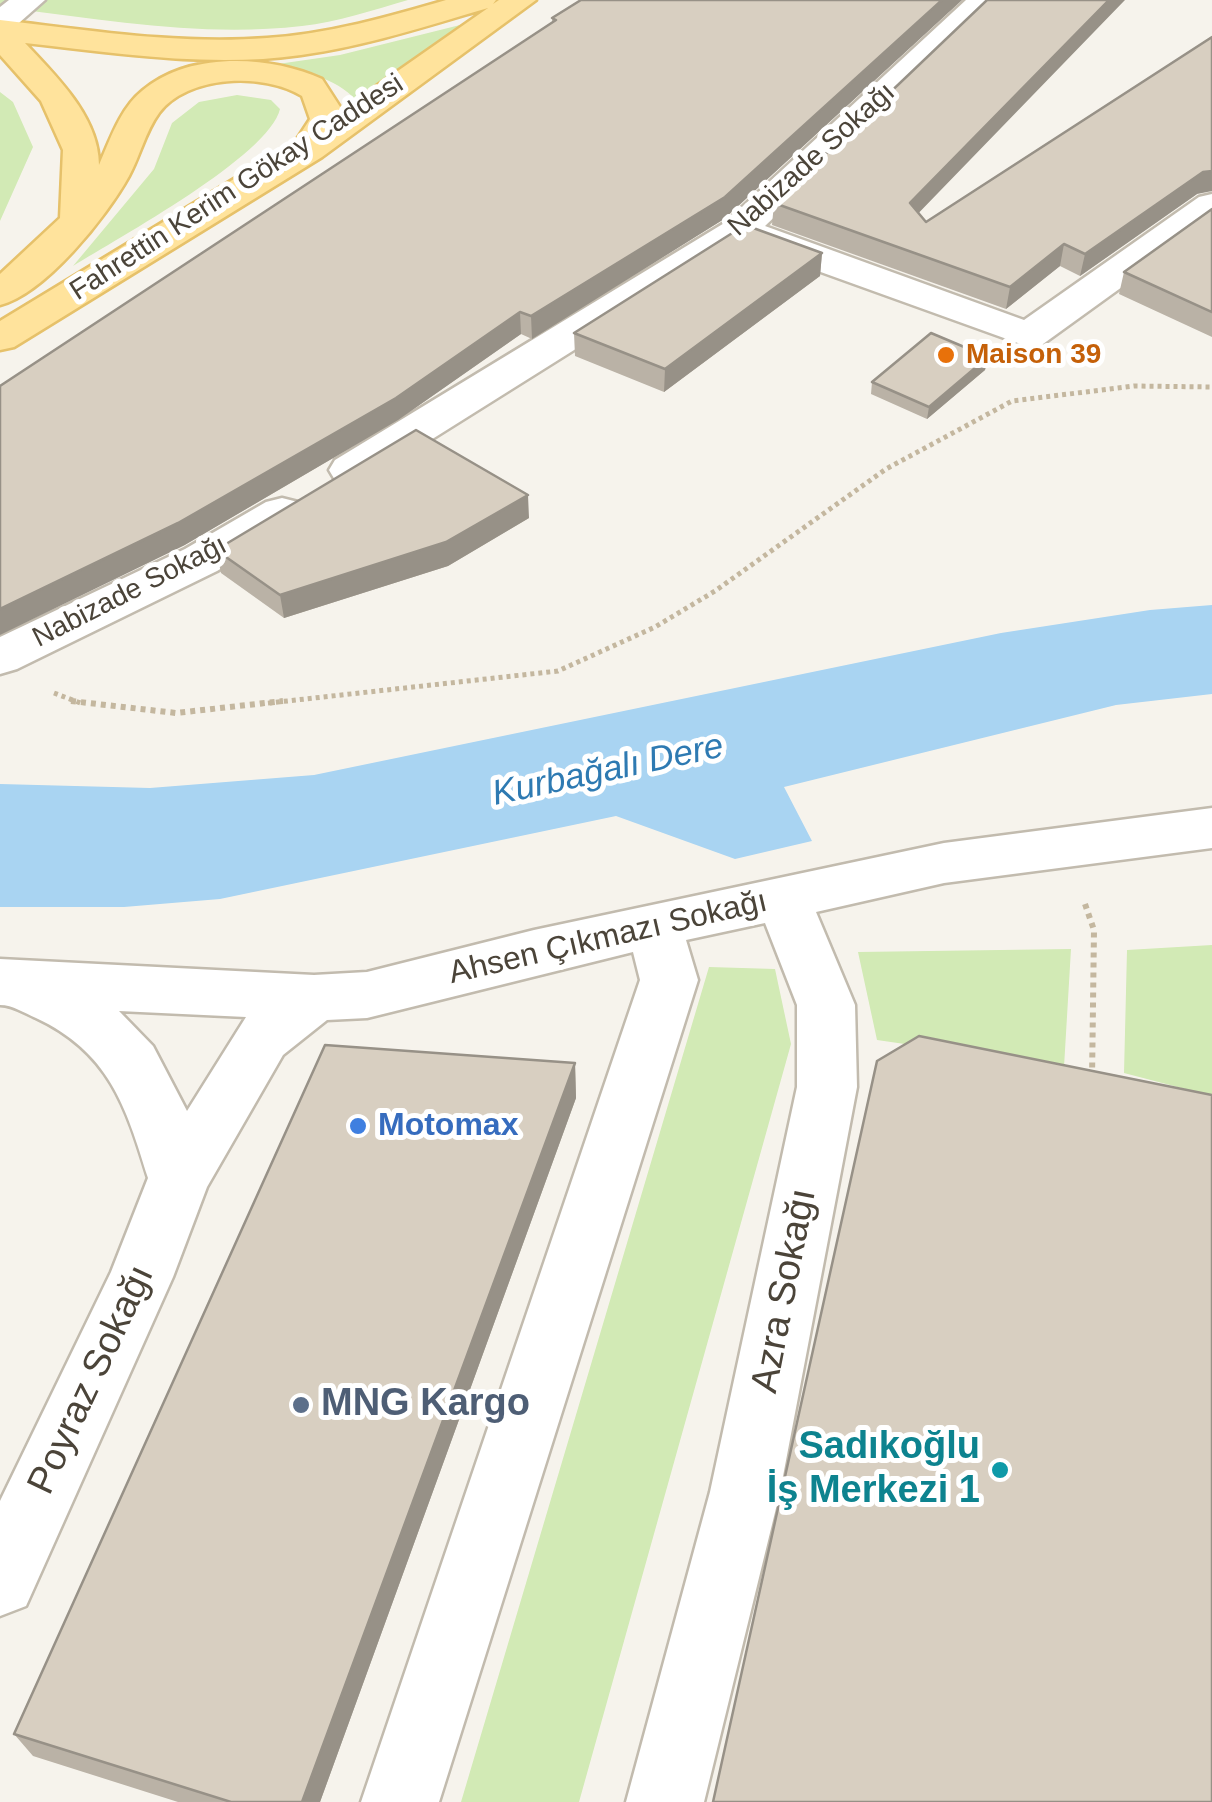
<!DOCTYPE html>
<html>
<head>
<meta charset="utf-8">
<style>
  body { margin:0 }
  canvas { display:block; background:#f6f3ec }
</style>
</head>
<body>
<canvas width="1212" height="1802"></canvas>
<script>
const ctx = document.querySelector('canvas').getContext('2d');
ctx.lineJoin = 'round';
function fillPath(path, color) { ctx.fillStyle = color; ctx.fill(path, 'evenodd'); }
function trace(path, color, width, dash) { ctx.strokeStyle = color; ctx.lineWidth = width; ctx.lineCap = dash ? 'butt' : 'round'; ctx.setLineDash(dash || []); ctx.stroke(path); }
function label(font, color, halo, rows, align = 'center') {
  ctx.font = font + ' Arial,sans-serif'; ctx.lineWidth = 10; ctx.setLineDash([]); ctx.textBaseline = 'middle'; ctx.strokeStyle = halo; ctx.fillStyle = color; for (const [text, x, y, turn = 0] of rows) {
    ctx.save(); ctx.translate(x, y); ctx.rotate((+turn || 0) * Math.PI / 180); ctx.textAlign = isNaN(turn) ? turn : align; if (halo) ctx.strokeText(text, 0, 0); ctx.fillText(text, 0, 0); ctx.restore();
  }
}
fillPath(new Path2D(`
  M0,0H408C374,10 337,22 302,26C206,37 111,21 16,9L0,6Z
  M468,23L357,101C334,76 303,72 271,65L340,55Z
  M0,92L13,102L33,147L0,221Z
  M237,95L271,100L280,109C269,156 118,238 73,266L154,169L172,123L199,102Z
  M1212,945V1096L1124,1073L1127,950Z
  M1071,949L1064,1067L877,1040L858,952Z
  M709,967L775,969L791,1044L579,1802H461Z`), '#d2eab5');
fillPath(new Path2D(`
  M1212,605V694L1116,705L784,787L812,841L735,859L616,816L220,899L124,907H0V784L150,788L314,775L1001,633L1150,610Z`), '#a9d4f2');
const minor = new Path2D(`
  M9,0H45L11,30L0,33V7Z
  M966,0H1001L765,226L1024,320L1199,197L1212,194V222L1043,344L1029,347L743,244L367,480L351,483L335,480L329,470L335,460L726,222Z
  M282,498L298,502L305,512L298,522L217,571L17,669L0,674V637L185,549L266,502Z
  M1212,808V848L944,883L816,912L855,1005L857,1087L780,1492L704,1802H626L710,1492L797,1087V1005L765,923L686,940L698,980L439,1802H361L640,980L633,952L367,1018L327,1020L283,1055L207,1187L173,1277L26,1606L0,1616V1501L111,1272L148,1178C126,1106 109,1052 36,1018C24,1013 13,1005 0,1005V959L314,975L367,972L534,930L944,843ZM119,1011L246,1017L187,1111L153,1046Z`);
const major = new Path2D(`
  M446,0H496L493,4L499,0H536L322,157L14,347L0,350V321L295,142L310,119L302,96C264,72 187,75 159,113C145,132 140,156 129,176C107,216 45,294 0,305V274L60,218L63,150L41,101L0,55V20C88,30 178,45 267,38C328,34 388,17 446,0ZM488,8L342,110L322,79C270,55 188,51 142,91C120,109 110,140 99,165C99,117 56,76 25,43C116,53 210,68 301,55C365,46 427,26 488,8Z`);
trace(minor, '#c2bbae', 5);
trace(major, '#e6c16a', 5);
trace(new Path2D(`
  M54,693L83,704
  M260,704L558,671L655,627L715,591L886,469L1012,401L1134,386L1212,387`), '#c4b79f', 5, [4, 4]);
trace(new Path2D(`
  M71,701L176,713L283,701
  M1085,904L1094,930L1092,1080`), '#c4b79f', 6, [5, 5]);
fillPath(minor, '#fff');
fillPath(major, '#ffe39c');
fillPath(new Path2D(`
  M581,0H962L724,219L532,339L521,334L398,420L183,546L552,22V18Z
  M1197,194L1080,276L1060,266L1006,309L772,225L774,203L918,213L926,222Z
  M1212,209V337L1119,294L1124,272Z
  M822,253L820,276L664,392L575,356L574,333Z
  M988,357L985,370L927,419L871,394L872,382Z
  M529,518L448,566L284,618L221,573L216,550Z
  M575,1063L576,1098L320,1802H178L33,1756L14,1734Z`), '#bab2a6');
fillPath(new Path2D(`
  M942,0H962L724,219L532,339L531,316Z
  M1109,0H1125L907,225L910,203Z
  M1212,171V191L1197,194L1080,276L1085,254L1203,172Z
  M1064,244L1060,266L1006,309L1010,287Z
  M822,253L820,276L664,392L665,369Z
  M520,312L521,334L398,420L183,546L0,635V609Z
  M988,357L985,370L927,419L929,407Z
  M528,495L529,518L448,566L284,618L280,595Z
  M575,1063L576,1098L320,1802H302Z`), '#979187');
const building = new Path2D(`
  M581,0H942L725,197L531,316L520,312L396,398L178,523L0,609V386L556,20L552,18Z
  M987,0H1109L910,203L926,222L1212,37V171L1203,172L1085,254L1064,244L1010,287L774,203Z
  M1212,209V312L1124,272Z
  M745,225L822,253L665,369L574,333Z
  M931,333L988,357L929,407L872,382Z
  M416,430L528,495L446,542L280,595L216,550Z
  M919,1036L1212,1095V1802H713L877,1061Z
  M325,1045L575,1063L302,1802H231L14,1734Z`);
fillPath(building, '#d8cfc1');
trace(building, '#979187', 2.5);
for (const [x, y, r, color] of [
  [946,355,10,"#e8710a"],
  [358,1126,10,"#3f7fe0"],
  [301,1405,10,"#5c6f8a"],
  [1000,1470,10,"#0f9aa8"]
]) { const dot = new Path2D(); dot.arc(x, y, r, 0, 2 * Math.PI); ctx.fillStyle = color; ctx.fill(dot); trace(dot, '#fff', 4); }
label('28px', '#4b4439', '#fff', [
  ["Nabizade Sokağı",812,160,-42],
  ["Fahrettin Kerim Gökay Caddesi",237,188,-33],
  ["Nabizade Sokağı",130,592,-27]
]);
label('bold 28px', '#c56008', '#fff', [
  ["Maison 39",966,355]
], 'left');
label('32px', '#4b4439', '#fff', [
  ["Ahsen Çıkmazı Sokağı",608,938,-13]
]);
label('bold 32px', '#366cbe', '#fff', [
  ["Motomax",378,1126]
], 'left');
label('italic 35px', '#2e7ab2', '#fff', [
  ["Kurbağalı Dere",608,771,-12]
]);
label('38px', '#4b4439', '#fff', [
  ["Azra Sokağı",785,1291,-79],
  ["Poyraz Sokağı",92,1380,-65]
]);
label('bold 38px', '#4e5e75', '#fff', [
  ["MNG Kargo",321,1405]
], 'left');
label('bold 38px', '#0d838f', '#fff', [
  ["Sadıkoğlu",980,1448],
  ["İş Merkezi 1",980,1492]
], 'right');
</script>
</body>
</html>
